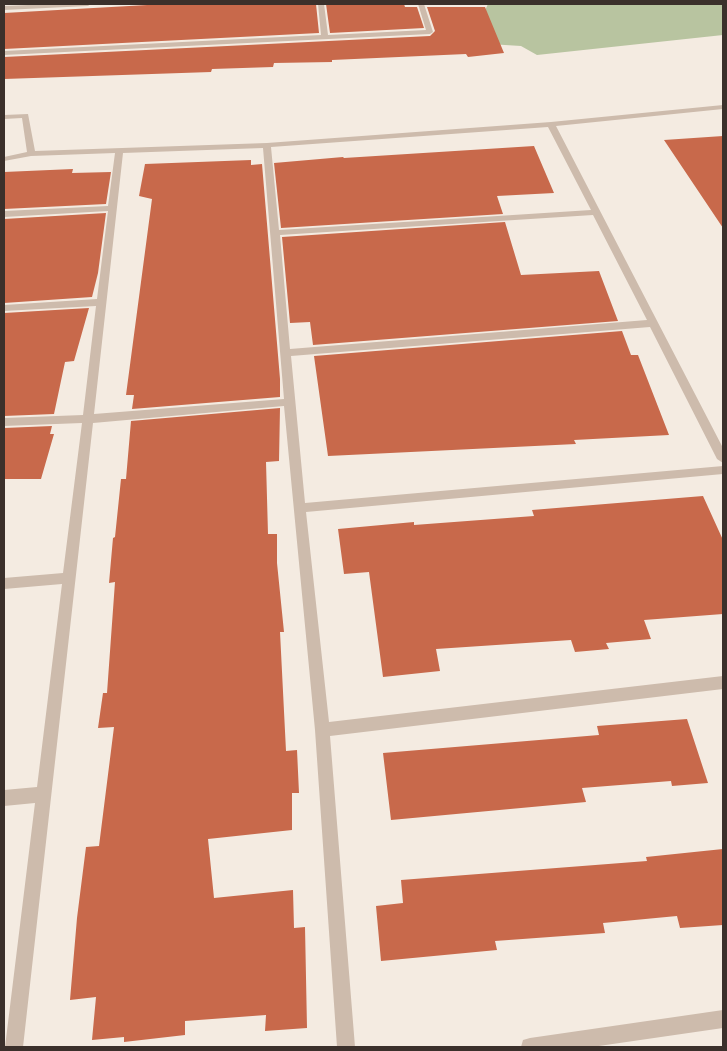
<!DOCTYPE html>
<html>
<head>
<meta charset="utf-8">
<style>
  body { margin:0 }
  #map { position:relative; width:727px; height:1051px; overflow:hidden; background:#f4ebe1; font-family:Raleway,sans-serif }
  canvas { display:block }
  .frame { position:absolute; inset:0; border:5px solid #3b302b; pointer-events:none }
</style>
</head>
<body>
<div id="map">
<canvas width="727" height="1051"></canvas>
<div class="frame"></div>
</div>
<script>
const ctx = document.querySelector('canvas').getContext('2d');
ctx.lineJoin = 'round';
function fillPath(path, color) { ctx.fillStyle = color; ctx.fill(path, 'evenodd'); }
fillPath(new Path2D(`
  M488,4H723V35L537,55L521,46L489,44L481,19Z`), '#b8c4a0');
fillPath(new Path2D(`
  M165,4H316L319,33L4,49V13Z
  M326,4H404L405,7H417L424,28L330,33Z
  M427,7H485L504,53L468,57L466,54L332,60V62L274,63L273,67L212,69L211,72L4,79V57L430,36L435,31Z
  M723,136V228L664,140Z
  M534,146L554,193L497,196L503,214L281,228L274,163L343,157L344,158Z
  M251,160V165L262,164L280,379V397L132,409L134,395H126L152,199L139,196L145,164Z
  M73,169L72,173L111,172L106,204L4,209V172Z
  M106,213L98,273L92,297L4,303V219Z
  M505,222L521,275L599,271L618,321L313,345L310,322L290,323L282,237Z
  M89,308L74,361L65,362L54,414L4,416V313Z
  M622,331L631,355H638L669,435L574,440L576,444L328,456L314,356Z
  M280,408L279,461L266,462L268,534H277V563L284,632H280L286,751L297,750L299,793H292V830L208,839L214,898L293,890L294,928L305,927L307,1028L265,1031L266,1015L185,1021V1035L124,1042V1037L92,1040L96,997L70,1000L77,918L86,847L99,846L114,727L98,728L103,693H107L115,582L109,583L113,538L115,537L121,479H126L131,421Z
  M52,426L50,434H54L41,479H4V428Z
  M703,496L723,540V614L644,620L651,639L606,643L609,649L575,652L571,640L436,649L440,671L383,677L369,572L344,574L338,529L414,522V525L534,516L532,510Z
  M687,719L708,783L672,786L671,781L582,788L586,802L391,820L383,753L599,735L597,726Z
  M723,849V925L680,928L677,916L603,923L605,933L495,941L497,950L381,961L376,906L403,903L401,880L647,861L646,857Z`), '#c8694b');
fillPath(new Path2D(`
  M52,4H91L88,6L4,10V6Z
  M318,4H324L328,35L426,30L418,4H424L433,32L430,34L4,55V51L321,35Z
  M723,105V109L556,126L723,448V463L717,459L650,327L291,356L305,503L723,466V474L306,512L329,722L723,676V689L330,736L355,1047H337L315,730L284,406L93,423L23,1047H5L35,803L4,806V790L37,787L62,584L4,589V578L63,573L82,423L4,426V418L83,415L96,306L4,311V305L97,299L108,211L4,217V211L108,206L115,153L31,156L4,161V157L27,152L22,118L4,119V115L28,114L35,151L267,143L551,122ZM548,127L591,210L279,230L271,147ZM263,148L284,399L94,414L123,153ZM593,215L647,320L290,349L280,235Z
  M723,1010V1028L592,1047H521L523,1040L530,1038Z`), '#cdbbac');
</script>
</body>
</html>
